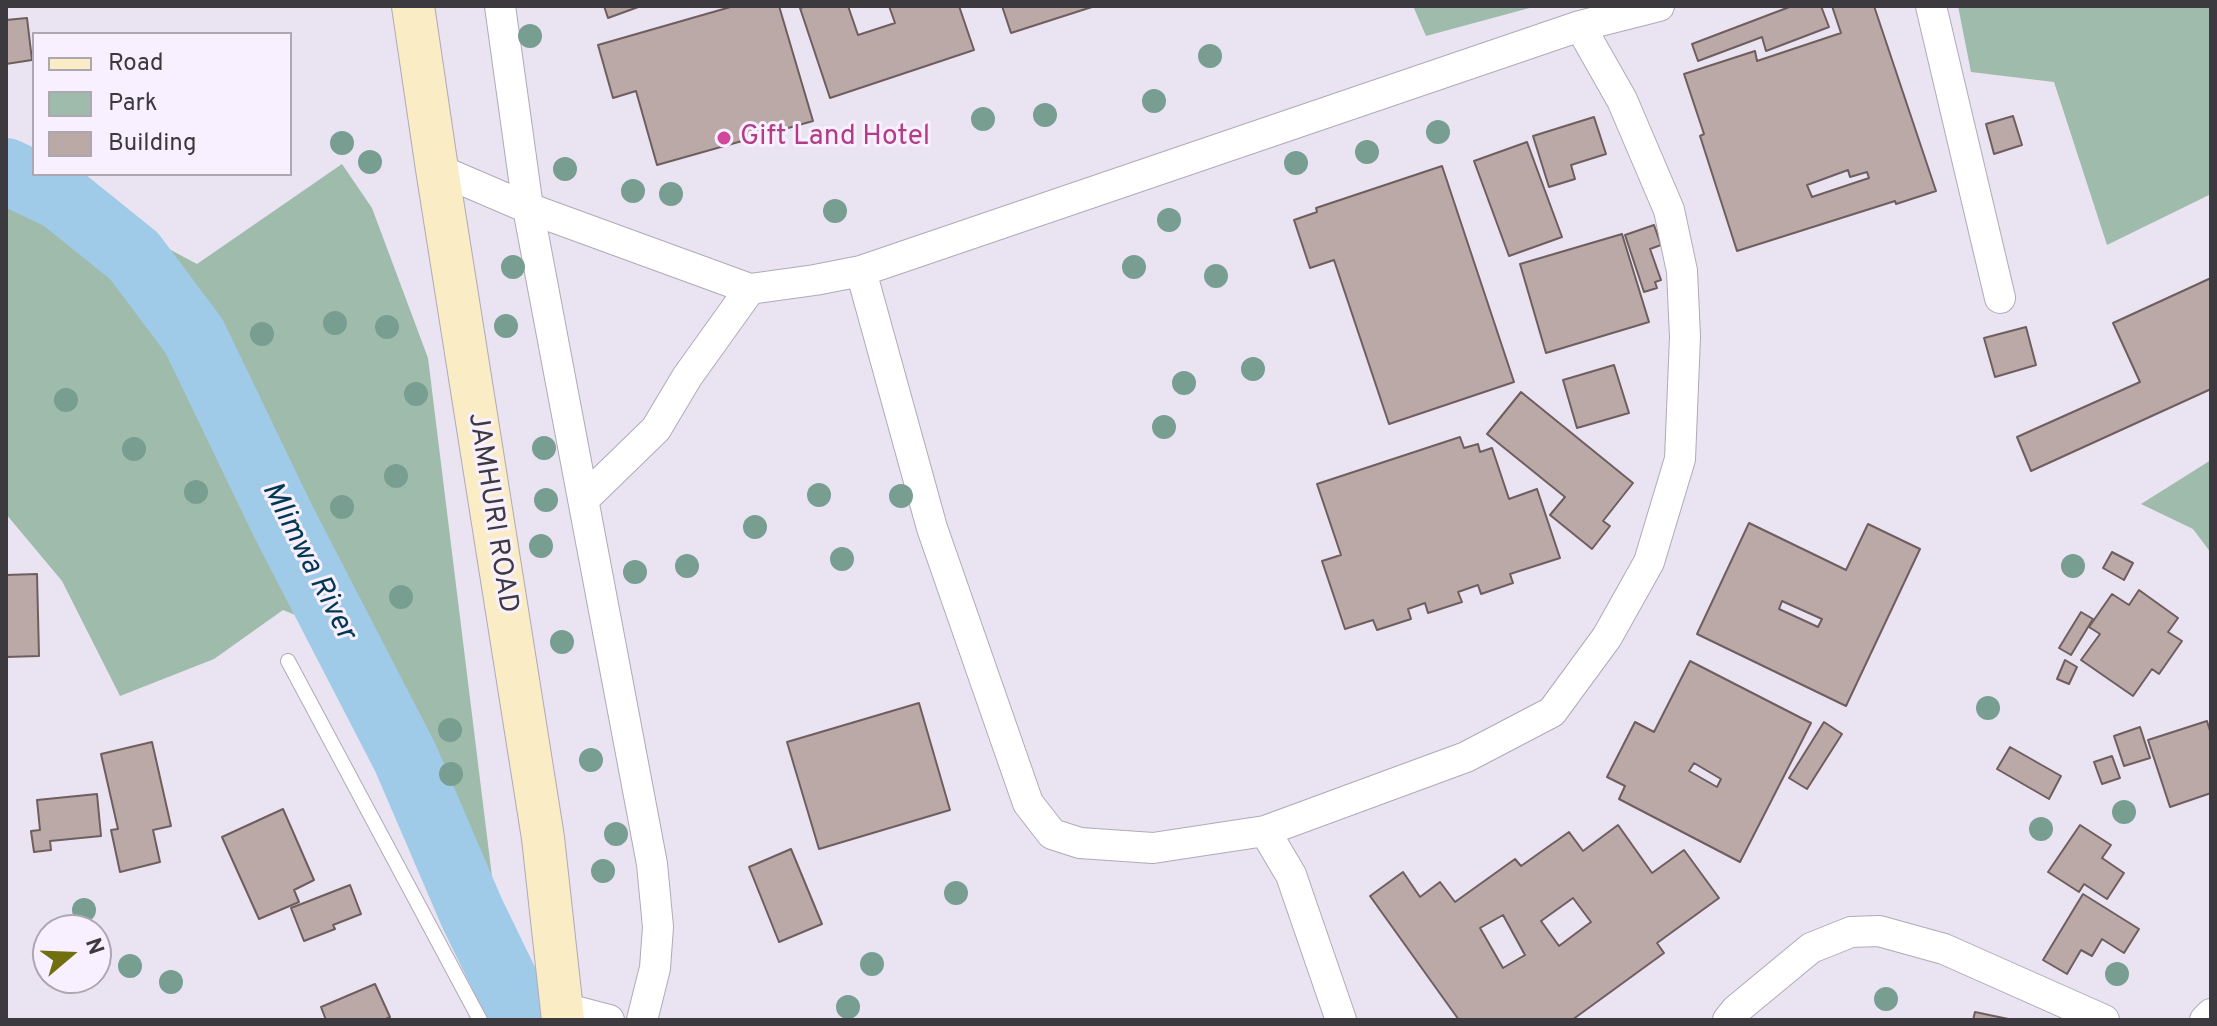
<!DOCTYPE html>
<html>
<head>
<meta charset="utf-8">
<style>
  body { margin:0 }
  #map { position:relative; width:2217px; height:1026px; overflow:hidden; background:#eae3f2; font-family:Overpass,sans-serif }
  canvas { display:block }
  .frame { position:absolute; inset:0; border:8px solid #3d3a3f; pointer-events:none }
  .legend { position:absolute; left:32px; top:32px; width:260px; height:144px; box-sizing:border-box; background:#f8f0ff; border:2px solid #ada7b2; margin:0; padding:10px 14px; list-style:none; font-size:24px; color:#3d3a3f }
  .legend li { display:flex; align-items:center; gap:16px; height:40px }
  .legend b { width:40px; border:2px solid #ada7b2 }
  .north { position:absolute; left:32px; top:914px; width:80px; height:80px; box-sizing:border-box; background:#f8f0ff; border:2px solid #ada7b2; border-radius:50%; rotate:71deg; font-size:22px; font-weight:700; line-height:32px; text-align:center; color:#3d3a3f }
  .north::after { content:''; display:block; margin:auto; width:28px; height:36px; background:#726f11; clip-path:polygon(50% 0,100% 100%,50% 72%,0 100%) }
</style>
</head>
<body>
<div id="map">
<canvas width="2217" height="1026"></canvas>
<div class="frame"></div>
<ul class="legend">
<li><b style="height:10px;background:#faedc6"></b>Road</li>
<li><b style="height:22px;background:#9fbbab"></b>Park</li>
<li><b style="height:22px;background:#bba9a8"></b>Building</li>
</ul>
<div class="north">N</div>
</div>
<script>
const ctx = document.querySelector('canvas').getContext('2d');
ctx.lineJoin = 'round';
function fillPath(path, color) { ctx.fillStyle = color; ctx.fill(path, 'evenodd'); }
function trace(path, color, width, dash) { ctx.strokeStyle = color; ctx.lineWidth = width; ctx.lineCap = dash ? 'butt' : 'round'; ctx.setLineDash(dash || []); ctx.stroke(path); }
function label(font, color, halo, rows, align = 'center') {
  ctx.font = font + ' Overpass,sans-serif'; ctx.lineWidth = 6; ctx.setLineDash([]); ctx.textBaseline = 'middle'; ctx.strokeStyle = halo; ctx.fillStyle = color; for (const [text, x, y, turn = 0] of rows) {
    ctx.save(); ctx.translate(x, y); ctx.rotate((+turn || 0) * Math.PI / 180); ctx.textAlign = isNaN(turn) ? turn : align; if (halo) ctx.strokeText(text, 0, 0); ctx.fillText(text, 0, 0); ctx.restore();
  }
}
fillPath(new Path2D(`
  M1413,6H1537L1426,36Z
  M1958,6H2211V194L2107,245L2054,82L1971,72Z
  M6,162L197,264L342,164L372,208L428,358L493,885L496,993L463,933L393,763L320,625L283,610L214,659L120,696L62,581L6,514Z
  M2211,460V553L2193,529L2141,504Z`), '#9fbbab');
trace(new Path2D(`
  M6,171L62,198L134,256L194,336L283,521L405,757L472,913L524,1020`), '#a0cbe8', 66);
const building = new Path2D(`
  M604,6H641L608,18Z
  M734,6H779L813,121L657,165L636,91L613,98L598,45Z
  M807,6H848L858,35L895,23L889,6H959L974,50L830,98L800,8Z
  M1002,6H1095L1011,33Z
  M1792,6H1821L1829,27L1766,51L1762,37L1698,61L1692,44Z
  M1832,6H1874L1936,191L1896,204L1895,201L1737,251L1700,136L1704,134L1684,74L1755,51L1757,61L1841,33ZM1848,170L1850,177L1867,172L1869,178L1812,197L1807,185Z
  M27,18L32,60L6,64V20Z
  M2013,116L2022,145L1994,154L1986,124Z
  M1594,117L1606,154L1571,165L1575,179L1549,187L1533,136Z
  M1527,142L1562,237L1509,256L1474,161Z
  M1442,166L1514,382L1389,424L1334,260L1310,268L1294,220L1317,212L1316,208Z
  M1654,225L1661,245L1650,249L1661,280L1655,282L1657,288L1644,292L1625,235Z
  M1622,234L1649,322L1546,353L1520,264Z
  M2211,278V389L2031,471L2017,437L2140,382L2113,323Z
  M2026,327L2036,365L1995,377L1984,338Z
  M1614,365L1629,413L1577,428L1563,380Z
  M1521,392L1633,483L1603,521L1610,526L1592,549L1550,515L1565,497L1487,434Z
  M1460,437L1464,448L1478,444L1480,452L1492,448L1509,499L1537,489L1560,558L1510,574L1513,583L1481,594L1478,585L1458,592L1462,602L1428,613L1425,603L1408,609L1411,619L1377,630L1373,620L1345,629L1322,561L1341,555L1317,484Z
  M1749,523L1846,570L1868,524L1920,549L1846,706L1697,634ZM1782,601L1822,619L1818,627L1779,609Z
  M2112,552L2133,563L2124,580L2103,568Z
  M37,574L39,656L6,657V575Z
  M2139,590L2178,618L2168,632L2182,641L2159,674L2152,669L2133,696L2081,660L2100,634L2089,627L2112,594L2129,605Z
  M2081,612L2093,619L2071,655L2059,648Z
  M2065,660L2077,667L2069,684L2057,679Z
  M1690,661L1811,723L1740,862L1619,799L1625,786L1607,777L1635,722L1654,732ZM1694,763L1721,779L1717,787L1689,771Z
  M919,703L950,810L819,849L787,742Z
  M2207,721L2211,734V793L2170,807L2148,740Z
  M1824,722L1842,734L1807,789L1789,778Z
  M2140,727L2150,758L2124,766L2114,736Z
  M152,742L171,826L153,830L160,862L120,872L111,830L118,829L101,754Z
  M2010,747L2061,776L2049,799L1997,769Z
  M2112,756L2120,778L2102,784L2094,762Z
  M97,794L101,836L50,841L51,850L34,852L31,831L40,830L37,800Z
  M283,809L314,880L294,890L299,902L259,919L222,837Z
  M1618,825L1652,873L1684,850L1719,898L1657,943L1664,953L1572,1020H1459L1370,896L1403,872L1420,897L1440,882L1455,902L1515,859L1521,866L1569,832L1583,851ZM1573,898L1591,922L1559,946L1541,921ZM1503,915L1525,955L1503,968L1480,928Z
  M2080,825L2111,845L2102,858L2124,873L2107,899L2084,884L2079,892L2048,872Z
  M791,849L822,924L779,942L749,867Z
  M350,885L361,914L333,925L335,929L304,941L291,908Z
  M2083,894L2139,929L2124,953L2102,939L2092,956L2081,950L2067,974L2043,960Z
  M375,984L390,1017L384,1020H326L321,1007Z
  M1975,1012L2013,1020H1973Z`);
fillPath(building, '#bba9a8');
trace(building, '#6e5e5e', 2);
const lane = new Path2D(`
  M288,661L480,1020`);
const street = new Path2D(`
  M500,6L528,208L652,864L658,927L655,968L642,1020
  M1931,6L2000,298
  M437,169L528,208L750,289L815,280L861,271L1580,26L1659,6
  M861,271L932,528L1028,803L1052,834L1080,843L1153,848L1265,831L1291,875L1341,1020
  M584,499L656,429L687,377L750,289
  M1265,831L1466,757L1552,712L1607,637L1649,562L1680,459L1685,337L1682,271L1669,210L1622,100L1580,26
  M563,1008L609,1020
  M1728,1020L1736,1010L1811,948L1851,932L1879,931L1944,949L2104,1020
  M2205,1020L2211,1014`);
const secondary = new Path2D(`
  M413,6L437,169L543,838L563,1020`);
trace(lane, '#b0aab7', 16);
trace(street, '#b0aab7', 32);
trace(secondary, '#b0aab7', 44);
trace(lane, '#fff', 14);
trace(street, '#fff', 30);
trace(secondary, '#faedc6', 42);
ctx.fillStyle = '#789e92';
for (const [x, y] of [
  [530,36],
  [1210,56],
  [1154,101],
  [1045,115],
  [983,119],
  [1438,132],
  [342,143],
  [1367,152],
  [370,162],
  [1296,163],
  [565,169],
  [633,191],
  [671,194],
  [835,211],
  [1169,220],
  [513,267],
  [1134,267],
  [1216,276],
  [335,323],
  [506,326],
  [387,327],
  [262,334],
  [1253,369],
  [1184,383],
  [416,394],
  [66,400],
  [1164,427],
  [544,448],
  [134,449],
  [396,476],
  [196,492],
  [819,495],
  [901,496],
  [546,500],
  [342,507],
  [755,527],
  [541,546],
  [842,559],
  [687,566],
  [2073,566],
  [635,572],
  [401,597],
  [562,642],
  [1988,708],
  [450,730],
  [591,760],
  [451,774],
  [2124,812],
  [2041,829],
  [616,834],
  [603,871],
  [956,893],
  [84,910],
  [872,964],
  [130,966],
  [2117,974],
  [171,982],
  [1886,999],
  [848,1007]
]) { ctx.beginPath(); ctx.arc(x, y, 12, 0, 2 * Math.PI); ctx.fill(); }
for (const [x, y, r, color] of [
  [724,138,8,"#d1479c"]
]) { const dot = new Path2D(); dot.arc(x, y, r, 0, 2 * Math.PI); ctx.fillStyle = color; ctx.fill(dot); trace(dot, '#f8f0ff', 3); }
label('28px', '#b23c85', '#f8f0ff', [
  ["Gift Land Hotel",740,138]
], 'left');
label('28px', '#3d3a3f', '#f8f0ff', [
  ["JAMHURI ROAD",491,513,81]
]);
label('italic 30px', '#003753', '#f8f0ff', [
  ["Mlimwa River",307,562,63]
]);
</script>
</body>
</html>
